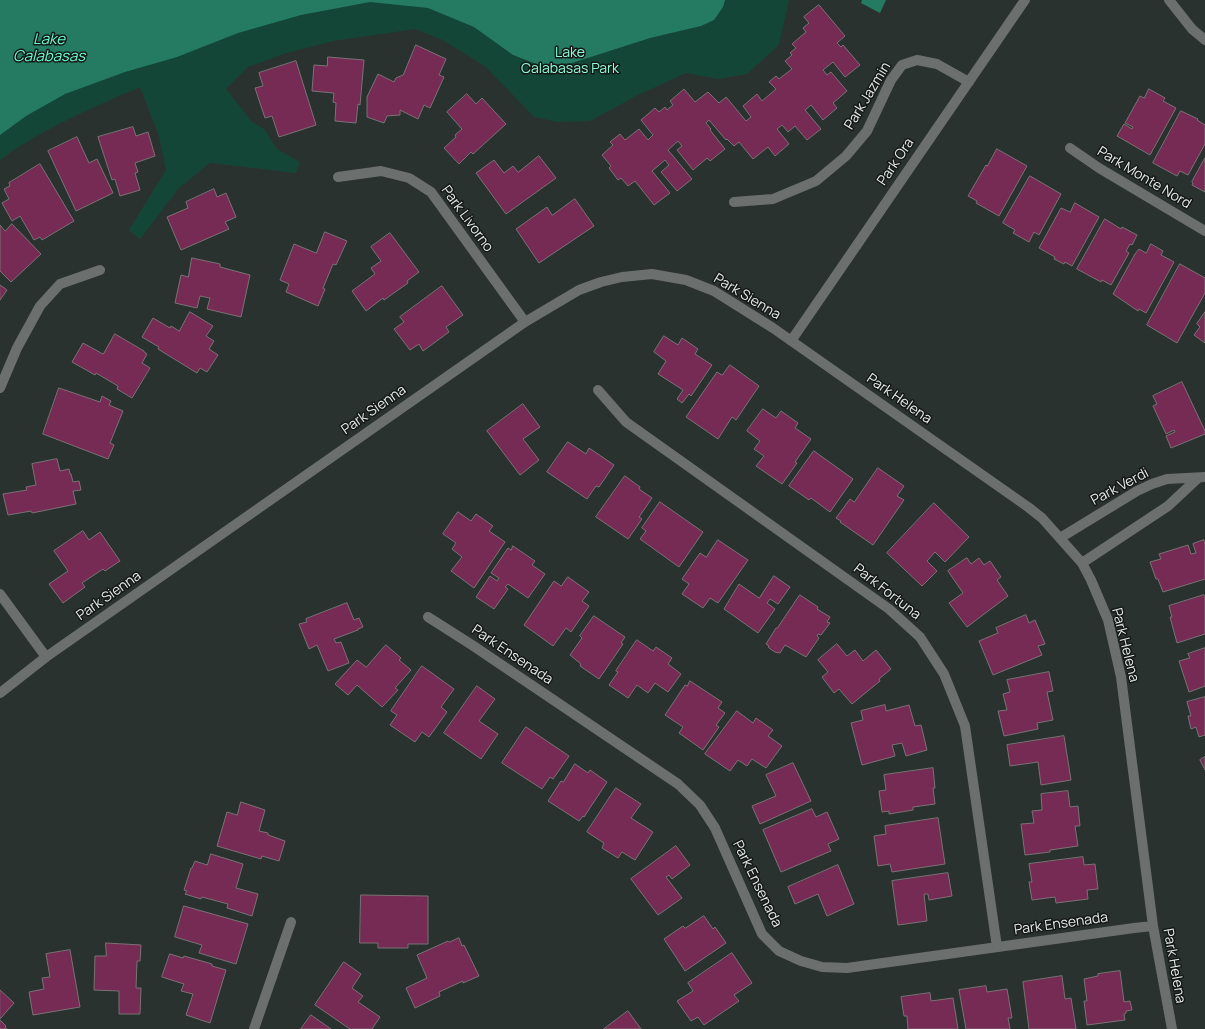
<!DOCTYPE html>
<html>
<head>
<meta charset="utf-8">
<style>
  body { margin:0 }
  canvas { display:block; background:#29322e }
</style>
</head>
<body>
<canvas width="1205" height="1029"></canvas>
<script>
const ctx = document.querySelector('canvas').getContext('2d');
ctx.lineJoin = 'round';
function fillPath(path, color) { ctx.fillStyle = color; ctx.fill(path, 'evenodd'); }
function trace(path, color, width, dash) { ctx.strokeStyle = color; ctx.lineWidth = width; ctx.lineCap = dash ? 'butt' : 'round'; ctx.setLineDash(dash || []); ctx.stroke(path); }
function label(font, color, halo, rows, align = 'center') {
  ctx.font = font + ' Manrope,sans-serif'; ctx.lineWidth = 3; ctx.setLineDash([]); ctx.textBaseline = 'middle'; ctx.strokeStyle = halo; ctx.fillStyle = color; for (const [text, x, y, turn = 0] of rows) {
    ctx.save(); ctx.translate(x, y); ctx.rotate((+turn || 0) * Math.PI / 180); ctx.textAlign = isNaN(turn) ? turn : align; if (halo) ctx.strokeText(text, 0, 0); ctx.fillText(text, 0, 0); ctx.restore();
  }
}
fillPath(new Path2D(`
  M0,0H789L779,45L747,74L718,79L686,73L638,95L590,121L559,122L534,117L486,67L443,40L415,29L333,41L283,54L248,67L226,89L252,122L264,129L277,149L300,162L296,173L210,163L179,188L140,239L129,230L166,170L159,136L140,87C92,108 43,128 0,160Z`), '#144637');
fillPath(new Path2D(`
  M0,0H725L723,7L714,20L701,26L650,38L572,63L539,65L513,55L474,27L428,8L370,2L301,15L238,33L177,57L125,72L65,94L26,116L0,135Z
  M862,0H886L880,13L861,3Z`), '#257b61');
const building = new Path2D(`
  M819,5L845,36L837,43L841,47L843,45L860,65L845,77L833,62L823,70L827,75L831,72L847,91L833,103L837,108L823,120L811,105L805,110L821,129L807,140L795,126L788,132L782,125L777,129L789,144L775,156L768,147L753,159L739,142L734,146L727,139L726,140L709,120L706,123L711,129L710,130L725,149L710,161L707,158L693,170L677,150L682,146L678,141L668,150L692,179L677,191L661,172L669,165L665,160L652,171L670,193L654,205L635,181L628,186L621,178L618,180L609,168L611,166L602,155L613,145L610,142L620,134L625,140L639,129L648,140L653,135L641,120L655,108L659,112L665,107L667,110L673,105L670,101L684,89L695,102L708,92L719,103L726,97L746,121L751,117L743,106L757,94L762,101L776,89L769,82L776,76L779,79L792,69L785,61L792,55L790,53L796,48L792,44L806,32L803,28L809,23L804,17Z
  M416,45L446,59L439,75L444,77L430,108L424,105L418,119L400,110V115L387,116L384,123L367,117V97L378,74L394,82L396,78L403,75Z
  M328,57L364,60L360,105L358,104L356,123L335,121L336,103L333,102L334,93L312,91L314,65L327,66Z
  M296,61L316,125L279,137L272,116L265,118L255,88L263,86L259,73Z
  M1149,89L1165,98L1163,101L1176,108L1150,155L1117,136L1124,124L1132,129L1133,127L1125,123L1140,96L1144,98Z
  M467,94L476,104L482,98L506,124L473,154L471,152L459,164L444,148L456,137L455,135L462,129L447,112Z
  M1181,111L1198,119L1197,120L1205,125V144L1188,175L1180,171L1177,176L1153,163Z
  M133,127L136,136L148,132L155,156L135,163L138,172L135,173L140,190L120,196L115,179L112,180L98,137Z
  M77,137L89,163L97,159L113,193L76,211L48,151Z
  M997,149L1027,166L999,216L976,203L977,201L968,196L986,165L987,166Z
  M539,156L556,178L506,214L476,173L494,160L504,173L513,166L518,172Z
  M1205,158V192L1192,185L1193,183L1192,182Z
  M40,164L74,221L42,240L40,237L34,240L20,216L12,221L2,203L9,199L4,189L10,186L9,183Z
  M1030,176L1061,194L1039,235L1034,232L1029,242L1013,233L1015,230L1003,223Z
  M214,189L217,197L226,193L236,217L225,222L229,229L181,250L167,217L188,208L186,202Z
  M575,199L594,226L539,263L516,229L547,207L552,215Z
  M1075,203L1099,217L1072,266L1065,262L1064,264L1054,259L1055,257L1039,248L1061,208L1070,212Z
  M1105,219L1121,229L1122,227L1137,235L1132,245L1130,244L1126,251L1129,253L1111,285L1102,280L1101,282L1077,269Z
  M12,224L41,254L11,282L0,271V225L5,231Z
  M325,232L347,241L336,265L333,264L323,288L325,289L318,306L286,292L289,284L280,280L294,244L316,253Z
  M390,233L419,272L407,281L408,283L384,300L383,298L366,311L352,291L375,274L371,268L381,261L371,247Z
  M1151,244L1163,251L1161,255L1174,262L1146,313L1139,309L1138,311L1113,294L1135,254L1139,249L1146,253Z
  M192,258L220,264V267L250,275L241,317L207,309L210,298L200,296L197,308L175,303L181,275L188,277Z
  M1180,264L1205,278V293L1177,343L1147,325Z
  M0,285L7,290L0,300Z
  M442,286L463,315L446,327L449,332L423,351L419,344L410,350L394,329L404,322L400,317Z
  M190,312L213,326L206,336L214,341L209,349L218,355L207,372L200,368L197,373L158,349L159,347L142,337L153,318L170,328L171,326L179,331Z
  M1205,312V343L1194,335L1200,327L1197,324Z
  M115,334L144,351V352L147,354L142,363L150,368L132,398L117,389L118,386L96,373L95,375L72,362L83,343L103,354Z
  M664,336L678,345L682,338L698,349L695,354L712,365L691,396L689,394L682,403L677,399L683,390L658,374L666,361L654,352Z
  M730,365L759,386L736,420L732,417L718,439L686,417L717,372L722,375Z
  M1182,382L1205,431V434L1171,448L1166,436L1175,432L1174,430L1166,434L1153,406L1157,404L1153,396Z
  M59,388L100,402L102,396L111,401L109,405L123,411L110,443L114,445L108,459L43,434Z
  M523,404L540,427L523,439L539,460L520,475L487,431Z
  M763,409L776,418L781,411L798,423L795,428L811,439L795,462L797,463L782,484L756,466L764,456L754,449L760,441L747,431Z
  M568,442L586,454L589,448L614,465L599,487L596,486L587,499L547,472Z
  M814,451L853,479L830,512L811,498L809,500L789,486Z
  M57,459L60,471L69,469L70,474H71L73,482L79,481L81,490L73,491L76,504L32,513L31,511L8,515L3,494L27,490L26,487L36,485L32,464Z
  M878,468L904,486L897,496L904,500L873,545L840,522L841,521L836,518L850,499L854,502Z
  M625,476L640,487L639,489L652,498L639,517L642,519L628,539L596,517Z
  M660,502L703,532L679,567L640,539L646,531L642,528Z
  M934,503L969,537L945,562L935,552L927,561L937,571L922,586L887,553Z
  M458,512L471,521L476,514L493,526L489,531L505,542L474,588L451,571L462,557L452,549L456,543L443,534Z
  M83,531L89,540L100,532L120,561L105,571L103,569L82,583L85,587L63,603L49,584L68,571L54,551Z
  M718,540L748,560L718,603L710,598L703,608L682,594L689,584L682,579L700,553L706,557Z
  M1204,540L1205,544V579L1163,592L1158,579H1156L1150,562L1161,559L1159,554L1188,545L1191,554L1196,553L1193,544Z
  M513,546L535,561L532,565L545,574L528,598L508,584L505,587L508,589L494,609L476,597L490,576L497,581L499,578L491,573L508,548L511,550Z
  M967,558L971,564L979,558L984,565L990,561L1001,577L997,580L1008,596L967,627L949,603L963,593L948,571Z
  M774,576L790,587L778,604L770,599L767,603L775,609L758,633L724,609L739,584L759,598Z
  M568,577L589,592L582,601L589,606L571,632L566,628L553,646L524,625L554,581L561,586Z
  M800,595L818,607L817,609L830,617L827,622L830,623L821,635L818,634L817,636L819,638L806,657L785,645L780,653L775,652L769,648L768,645L766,644L776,628H777Z
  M1204,595L1205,597V634L1177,643L1170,617H1172L1169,606Z
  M347,603L354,620L359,618L363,627L358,629V630L334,639L336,643L341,642L349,663L328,671L317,645L309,649L299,624L307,622L306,619Z
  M1026,615L1029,623L1035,620L1045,644L1038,646L1042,655L993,675L979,641L998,633L996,628Z
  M594,616L625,637L621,643L623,644L599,679L580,666L581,664L570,655L582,638L580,636Z
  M637,640L653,651L656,647L672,658L668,664L681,674L668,692L655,683L648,693L637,685L628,698L609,685L618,672L616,671Z
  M837,644L847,656L855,650L863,661L876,650L891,669L879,679L880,681L852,704L839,689L834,693L822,677L828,672L818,660Z
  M386,645L401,658L399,660L411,670L395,688L398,690L382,707L357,685L348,695L335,684L357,660L366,667Z
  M1205,648V686L1189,692L1179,661L1190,658L1188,654Z
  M422,666L454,689L441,707L447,712L429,737L422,732L415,742L390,725L397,715L391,711Z
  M1049,672L1053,691L1047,692L1053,720L1037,723L1038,729L1004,736L998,711L1007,710L1003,694L1010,692L1007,680Z
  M690,681L722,702L718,708L725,713L716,725L719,727L703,750L679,733L683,727L665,715L685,685L687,686Z
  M477,686L495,699L479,721L498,734L481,759L444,733Z
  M1205,697V735L1199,737L1196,727L1191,729L1188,716H1191L1187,702Z
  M885,705L886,711L909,705L915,726L921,725L927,750L906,756L902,743L892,745L895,756L862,765L851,723L863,720L861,711Z
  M737,711L753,723L756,718L773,730L768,736L782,746L766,768L752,759L747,766L738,760L730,771L705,754Z
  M526,727L569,756L553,779L550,777L542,789L502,763Z
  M1064,736L1071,780L1041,785L1038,762L1010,766L1007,745Z
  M1205,757V770L1200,760Z
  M793,763L811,801L760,824L752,806L776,796L766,775Z
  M575,764L588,773L590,770L607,782L584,817L583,816L579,821L548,801L561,781L563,782Z
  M933,768L935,788H933L935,804L913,807V810L889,814V811L882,812L879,791L886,790L884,775Z
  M616,788L641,804L631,818L653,832L635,860L622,852L618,858L602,848L604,843L587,832Z
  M1068,791L1070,807L1078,806L1080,826H1075L1078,846L1050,850V852L1025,855L1021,824L1034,823L1032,811L1042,810L1041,794Z
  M241,802L265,810L259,831L268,833V835L285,841L279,861L262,856L261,859L217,846L227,812L237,815Z
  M812,809L816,817L827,812L839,839L828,844L831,851L781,872L763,830Z
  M938,818L945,864L892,872L890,864L878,866L874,836L886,834L885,826Z
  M676,846L690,865L672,879L669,875L666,877L682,898L658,915L631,879Z
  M211,854L243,864L236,888L258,894L252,916L227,908L228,904L202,897L201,899L185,894L187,891L184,890L191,868H192L195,861L207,865Z
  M1083,857L1084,865L1095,864L1098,889L1087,890L1088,899L1056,903L1055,897L1032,900L1029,882H1032L1029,864Z
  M838,865L854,904L827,916L818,894L795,904L788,887Z
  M948,873L952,896L929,900L928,894H924L927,921L898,925L892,881Z
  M361,895L428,896V944H408V948H378V943H360Z
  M184,906L248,924L236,964L199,953L202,945L175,937Z
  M704,916L713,929L715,927L726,943L685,971L664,939L683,926L685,928Z
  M459,938L462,946L464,945L479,976L463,983V981L439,992L440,996L415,1008L406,988L427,978L417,955L448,941L449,942Z
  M106,943L141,945L140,961H137L136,988H141L140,1014H119V991L94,990L95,956H106Z
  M70,950L80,1007L33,1015L29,992L44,989L42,978L50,977L46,954Z
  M732,953L752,983L734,995L739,1001L704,1025L698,1017L691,1021L677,1001L693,991L688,983Z
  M170,954L183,958L184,956L212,964V966L226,970L210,1023L186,1015L193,994L181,991L184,984L162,977Z
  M344,962L361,974L352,988L363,996L358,1002L380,1017L372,1029H350L315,1005Z
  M1120,971L1124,1002L1130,1001L1132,1010L1126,1011V1013L1124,1014L1125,1020L1087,1025L1084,1001H1087L1084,979L1098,976V974Z
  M1062,976L1065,999L1071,998L1076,1029H1029L1023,982Z
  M986,986L987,992L1007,989L1012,1018H1008L1010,1029H966L959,990Z
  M0,990L14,1003L0,1019Z
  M930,993L931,1001L953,998L958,1029H908L907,1016H904L901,997Z
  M628,1011L641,1029H604Z
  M311,1015L331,1029H301Z
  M0,1020L6,1026L5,1027L7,1029H0Z`);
fillPath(building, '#752b53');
trace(building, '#7b7175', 1);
trace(new Path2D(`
  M1169,0L1192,29L1205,40
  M1070,148L1099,168L1205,231
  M338,177L381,171L409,178L431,192L525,322
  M734,202L773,199L816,181L846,156L867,131L891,80L902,65L917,60L937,64L969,82
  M791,341L1025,0
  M0,388L17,348L40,306L60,284L100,270
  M598,390L626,422L889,609L920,637L944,674L965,726L997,947
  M1060,538L1137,491L1152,484L1167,479L1205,477
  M1082,563L1168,506L1198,478
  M0,594L46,657
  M428,617L472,645L678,784L700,805L715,828L762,934L779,951L801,961L822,967L847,968L1134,928L1153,926
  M0,693L46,657L525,322L579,290L601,282L622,277L652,274L686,280L714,291L773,328L1028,507L1042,518L1082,563L1091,580L1108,620L1121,677L1153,926L1172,1029
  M254,1029L291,922`), '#6b6f6d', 10);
label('14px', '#90fcd6', '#141817', [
  ["Lake",570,53],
  ["Calabasas Park",570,69]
]);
label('14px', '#e5ebe8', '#141817', [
  ["Park Jazmin",868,96,-59],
  ["Park Ora",896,162,-56],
  ["Park Monte Nord",1144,178,31],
  ["Park Livorno",467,219,54],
  ["Park Sienna",747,297,31],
  ["Park Helena",899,399,35],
  ["Park Sienna",374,410,-35],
  ["Park Verdi",1120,487,-28],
  ["Park Fortuna",887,592,38],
  ["Park Sienna",109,596,-35],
  ["Park Helena",1125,645,76],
  ["Park Ensenada",512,655,34],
  ["Park Ensenada",757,884,64],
  ["Park Ensenada",1061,924,-8],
  ["Park Helena",1174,966,80]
]);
label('italic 15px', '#69fccd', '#141817', [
  ["Lake",49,40],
  ["Calabasas",49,57]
]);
</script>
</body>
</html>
